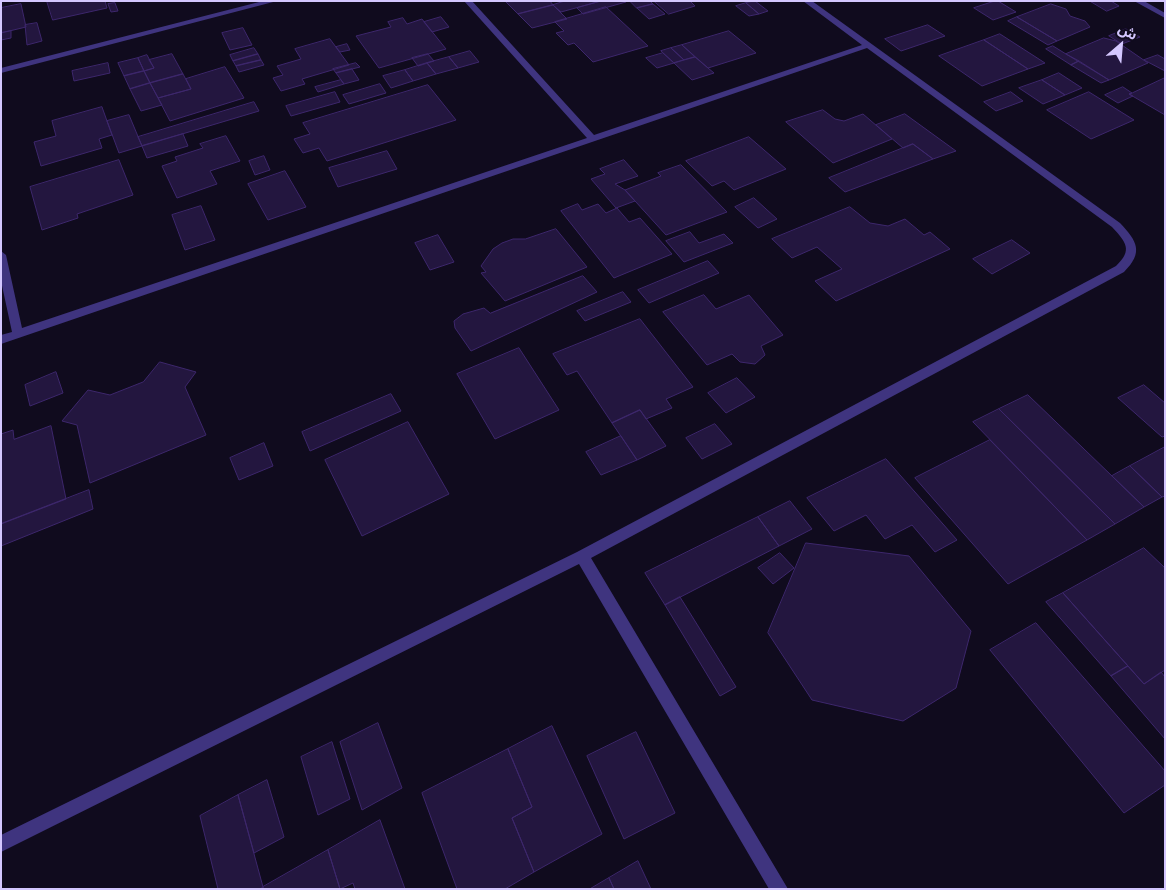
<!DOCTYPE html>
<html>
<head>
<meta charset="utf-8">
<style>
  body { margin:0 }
  #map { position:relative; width:1166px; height:890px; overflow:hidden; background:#100b1e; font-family:"Open Sans","Noto Sans Arabic",sans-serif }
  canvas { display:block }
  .frame { position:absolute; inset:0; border:2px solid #d4c7ff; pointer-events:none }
  .north { position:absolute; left:1096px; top:20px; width:50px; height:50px; -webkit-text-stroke:4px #100b1e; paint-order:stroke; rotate:27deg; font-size:14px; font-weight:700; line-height:20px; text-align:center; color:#d4c7ff }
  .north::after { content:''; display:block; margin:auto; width:18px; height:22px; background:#d4c7ff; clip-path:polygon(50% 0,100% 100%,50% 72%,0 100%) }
</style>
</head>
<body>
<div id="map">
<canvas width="1166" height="890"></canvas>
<div class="frame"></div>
<div class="north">ش</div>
</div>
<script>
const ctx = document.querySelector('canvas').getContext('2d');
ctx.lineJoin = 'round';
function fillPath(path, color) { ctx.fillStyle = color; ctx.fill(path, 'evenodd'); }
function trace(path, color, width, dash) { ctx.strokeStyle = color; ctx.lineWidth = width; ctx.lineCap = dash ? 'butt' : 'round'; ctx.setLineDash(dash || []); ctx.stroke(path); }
const building = new Path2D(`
  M47,1H105L107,8L53,20Z
  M550,1L553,5L518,14L506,2Z
  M565,1H601L561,12L553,5Z
  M601,1H625L626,2L583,14L577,8Z
  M630,1H650L653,4L637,8Z
  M654,1H694L691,2L695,6L669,14Z
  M755,1L768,11L759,14L746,3Z
  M995,1H998L1016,12L993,20L974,8Z
  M1090,1H1111L1119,6L1107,11Z
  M115,3L118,11L111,12L108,4Z
  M746,3L759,14L749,16L736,6Z
  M21,4L26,27L1,33V8Z
  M653,4L665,14L649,19L637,8Z
  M1051,4L1066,9L1070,16L1085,21L1090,27L1057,41L1017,17Z
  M553,5L567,19L532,28L518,14Z
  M606,7L648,46L593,62L574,43L568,45L556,33L564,31L555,22Z
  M441,17L449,27L432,32L424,22Z
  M1017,17L1057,41L1048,45L1008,21Z
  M403,18L407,24L422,19L446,49L379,68L356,36L391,27L388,22Z
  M37,23L42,41L27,45L25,25Z
  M928,25L945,36L901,51L885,39Z
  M243,28L252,45L230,50L222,33Z
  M1126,29L1140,37L1122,44L1109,36Z
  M11,31V38L1,40V33Z
  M729,31L756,53L708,68L682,45Z
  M1000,34L1045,63L1028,69L984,40Z
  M1104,38L1116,41L1148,63L1109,80L1066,54Z
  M330,39L349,65L302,79L305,84L281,91L273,78L283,75L277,66L301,59L295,49Z
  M984,40L1028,69L982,86L939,56Z
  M347,44L350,50L340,52L336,47Z
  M682,45L695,57L684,60L671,48Z
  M1053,46L1066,54L1079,61L1071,65L1046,49Z
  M254,48L258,54L233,61L230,55Z
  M671,48L684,60L674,63L661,51Z
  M470,51L479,62L458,68L449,57Z
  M663,53L674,63L657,68L646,58Z
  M172,54L183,74L150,83L144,71L154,68L149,60Z
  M258,54L261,60L236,66L233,61Z
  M428,54L434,61L418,66L412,58Z
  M147,55L154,68L144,71L138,58Z
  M1158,55L1165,59V71L1144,60Z
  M449,57L458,68L436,74L427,63Z
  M695,57L708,68L714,73L692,80L674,63Z
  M138,58L144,71L124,76L118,63Z
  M261,60L264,65L239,72L236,66Z
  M1079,61L1109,80L1101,83L1071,65Z
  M108,63L110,73L74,81L72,71Z
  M356,63L360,67L336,73L333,69Z
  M427,63L436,74L413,81L405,70Z
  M225,67L244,98L170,121L158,98L191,89L186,79Z
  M352,69L359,80L344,84L336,73Z
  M405,70L413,81L391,88L383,76Z
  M144,71L150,83L130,89L124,76Z
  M1059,73L1082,88L1065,95L1042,80Z
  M183,74L191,89L158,98L150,83Z
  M1165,78V115L1129,94L1132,93Z
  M341,80L344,84L318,92L315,87Z
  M1042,80L1065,95L1043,104L1019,88Z
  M150,83L162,105L141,111L130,89Z
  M380,84L386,93L349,104L343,95Z
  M428,85L456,120L327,161L319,148L303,153L294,139L310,134L303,123Z
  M1123,87L1132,93L1129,94L1133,96L1118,103L1105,95Z
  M335,92L340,102L291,116L286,106Z
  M1011,92L1023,101L996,111L984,102Z
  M1089,92L1134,120L1091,139L1047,110Z
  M254,102L259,111L142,146L138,137Z
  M102,107L112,135L99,139L102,148L41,166L34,142L56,136L52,121Z
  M823,110L835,119L844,121L863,114L892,139L833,163L786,122Z
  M905,114L956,151L933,159L913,144L903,148L876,125Z
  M129,115L142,146L119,153L107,121Z
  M183,134L188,146L147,158L142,146Z
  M226,136L240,161L210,171L217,184L177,198L162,166L177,161L175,157L203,148L200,144Z
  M749,137L786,169L734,190L724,181L712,186L686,161Z
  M913,144L933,159L845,192L829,178Z
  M387,151L397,169L338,187L329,168Z
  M264,156L270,170L255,175L249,161Z
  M119,160L133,195L77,214L78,218L42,230L30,187Z
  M624,160L638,176L615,184L625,190L635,201L616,208L591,179L605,174L600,169Z
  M681,165L727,212L666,235L625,190L661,176L658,173Z
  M285,171L306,207L268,220L248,184Z
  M754,198L777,219L758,228L735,207Z
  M578,204L582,210L598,204L606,213L617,208L629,222L640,218L672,254L614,278L561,211Z
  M201,206L215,240L185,250L172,215Z
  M850,207L870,223L888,226L905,219L924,235L930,232L950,249L836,301L815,281L842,269L817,247L792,258L772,239Z
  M556,229L587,267L505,301L481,273L486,272L481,266L493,249L502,243L513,239H525Z
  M690,232L699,243L724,234L733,243L684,262L666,241Z
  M438,235L454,262L430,270L415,243Z
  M1012,240L1030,253L992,274L973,259Z
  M708,261L719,273L649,303L638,290Z
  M583,276L597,292L471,351L455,328L454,321L463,314L484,308L490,313Z
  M623,292L631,302L585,321L577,311Z
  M704,295L716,309L749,295L783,335L761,346L765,355L755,364L740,362L732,354L707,365L663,312Z
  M640,319L693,387L666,399L672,408L646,419L640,410L612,423L577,371L567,375L553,354Z
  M519,348L559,410L495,439L457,374Z
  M160,362L196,372L185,387L206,435L90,483L77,425L62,421L88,390L110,395L143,382Z
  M56,372L63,393L30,406L25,385Z
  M737,378L755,397L726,413L708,393Z
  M1144,385L1165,403V436L1162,437L1118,398Z
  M391,394L401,411L310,451L302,432Z
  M1028,395L1112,476L1144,507L1115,524L999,409Z
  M999,409L1115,524L1087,540L973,422Z
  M640,410L666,446L637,460L612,423Z
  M408,422L449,494L362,536L325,460Z
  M715,424L732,444L702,459L686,438Z
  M51,426L66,499L1,524V434L13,430L14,439Z
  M621,436L637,460L601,475L586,452Z
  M990,440L1087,540L1008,584L915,478Z
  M264,443L273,466L239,480L230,458Z
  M1165,447V496L1162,497L1130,466Z
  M886,459L957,540L935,552L912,525L885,539L866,515L834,531L807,498Z
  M1130,466L1162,497L1144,507L1112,476Z
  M89,490L93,509L1,546V524Z
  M790,501L812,529L779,546L758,517Z
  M758,517L779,546L665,605L645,573Z
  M806,543L909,556L971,631L956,688L903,721L812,700L768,633Z
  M1144,548L1165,568V670L1144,684L1063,593Z
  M780,553L794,568L773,584L758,568Z
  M1063,593L1128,666L1111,676L1046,602Z
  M680,597L736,687L720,696L665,605Z
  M1036,623L1165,771V785L1124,813L990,650Z
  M1128,666L1144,684L1161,672L1165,677V739L1111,676Z
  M378,723L402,788L362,810L340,742Z
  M552,726L602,834L534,872L512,818L532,807L508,749Z
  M636,732L675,813L624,839L587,756Z
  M332,742L350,799L318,815L301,757Z
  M508,749L532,807L512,818L534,872L505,889H457L422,793Z
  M267,780L284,837L254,853L238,795Z
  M238,795L263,887L260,889H218L200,816Z
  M380,820L405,889H355L353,883L340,889L328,850Z
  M328,850L340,889H264L263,887Z
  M638,861L651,889H614L609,878Z
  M609,878L614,889H590Z`);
fillPath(building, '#23163f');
trace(building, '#3d276c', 1);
fillPath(new Path2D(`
  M263,1H277L1,73V68Z
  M464,1H472L594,135L862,45L803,1H812L1120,223C1137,241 1144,252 1124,272L591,558L788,889H769L579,564L1,852V835L577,552L1116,266C1133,250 1126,242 1112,227L867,48L1,344V335L12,332L1,281V251L6,255L22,328L587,138Z
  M1134,1H1144L1165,13V18Z`), '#3f347f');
</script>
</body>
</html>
